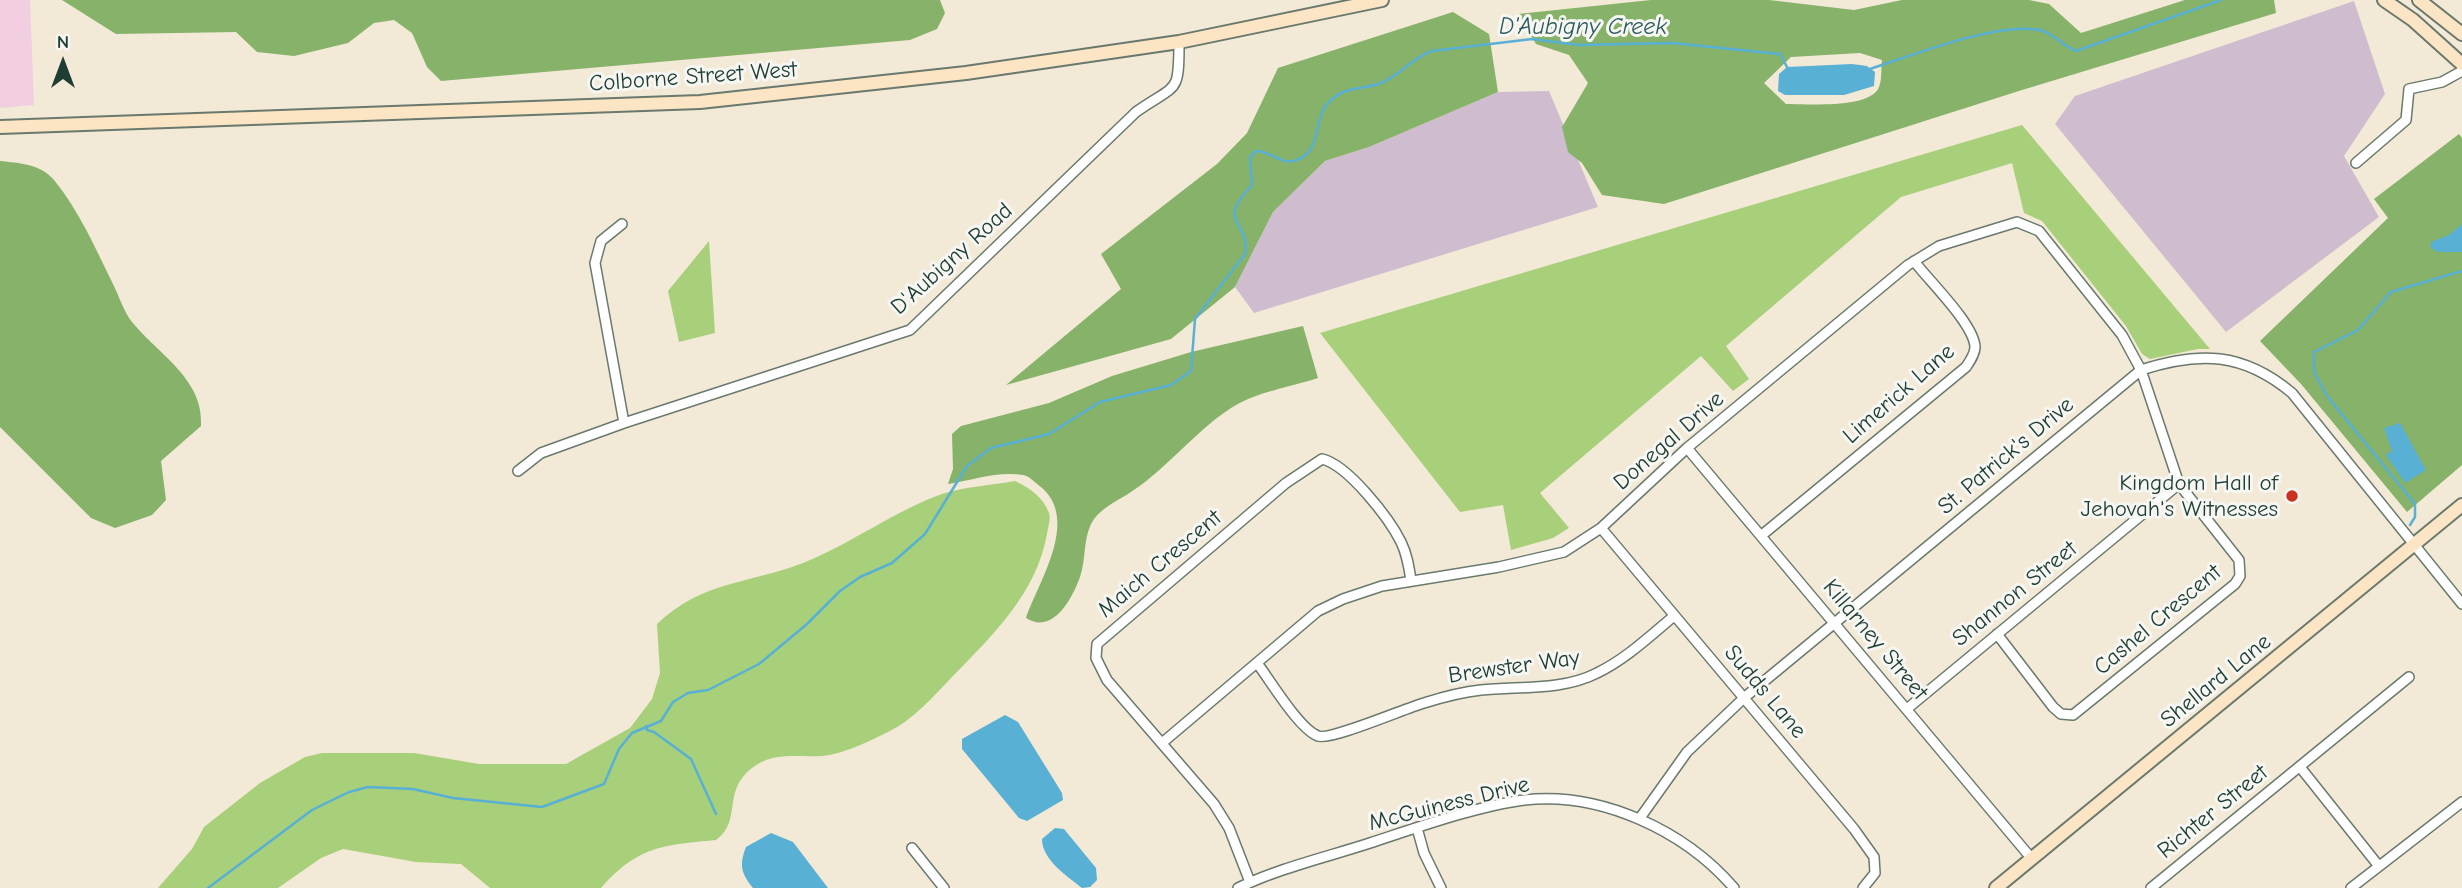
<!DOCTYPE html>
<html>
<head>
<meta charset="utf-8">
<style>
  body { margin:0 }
  #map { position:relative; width:2462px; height:888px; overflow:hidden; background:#f3e9d7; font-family:"Comic Neue",sans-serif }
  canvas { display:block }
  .north { position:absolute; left:28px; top:28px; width:70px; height:70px; -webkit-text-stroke:5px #f6f6f2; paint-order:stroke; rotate:0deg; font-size:19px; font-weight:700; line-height:28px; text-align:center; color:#1f3d34 }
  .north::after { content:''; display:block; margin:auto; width:24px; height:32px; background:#1f3d34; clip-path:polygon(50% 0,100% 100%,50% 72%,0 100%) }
</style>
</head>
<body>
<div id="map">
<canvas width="2462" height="888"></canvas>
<div class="north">N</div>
</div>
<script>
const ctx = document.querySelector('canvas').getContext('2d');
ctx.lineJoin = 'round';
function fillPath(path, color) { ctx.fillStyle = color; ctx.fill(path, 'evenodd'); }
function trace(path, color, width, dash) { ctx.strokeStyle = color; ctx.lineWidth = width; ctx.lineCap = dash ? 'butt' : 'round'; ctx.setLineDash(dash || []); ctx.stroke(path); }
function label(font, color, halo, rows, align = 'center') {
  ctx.font = font + ' "Comic Neue",sans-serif'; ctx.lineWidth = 6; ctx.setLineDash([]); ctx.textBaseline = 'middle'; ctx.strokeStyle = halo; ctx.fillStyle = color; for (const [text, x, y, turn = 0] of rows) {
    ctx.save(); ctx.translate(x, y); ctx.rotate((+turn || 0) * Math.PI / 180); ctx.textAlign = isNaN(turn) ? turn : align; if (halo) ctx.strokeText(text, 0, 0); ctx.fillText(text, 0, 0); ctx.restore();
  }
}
fillPath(new Path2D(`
  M0,0H30L34,105L0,108Z`), '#f2cfe0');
fillPath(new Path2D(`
  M2354,1L2385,94L2344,156L2379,217L2226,332L2055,124L2075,96Z
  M1549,91L1598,207L1254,313L1235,287L1273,212L1325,161L1369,147L1498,92Z`), '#cfbdcf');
fillPath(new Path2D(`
  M2022,125L2210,349H2198L2150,359L2142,354L2126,326L2042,221L2024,213L2012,163L1901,197L1726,346L1749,379L1733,391L1701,356L1540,493L1569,528L1553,538L1511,550L1503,505L1460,512L1320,333Z
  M709,241L715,333L679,342L668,291Z
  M1015,481C1030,488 1043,497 1049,513C1051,519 1048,527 1047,534C1036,594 993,635 952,677C933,697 913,720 888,732C872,740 851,750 834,754C805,761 778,748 752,768C721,792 743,820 716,840C663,845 638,846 601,888H490L461,864L416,862L343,849L321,858L278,888H158L192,849L204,827L260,783L305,757L322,753H414L479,764H566L630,728L652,699L660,673L657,624C702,581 748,584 803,563C851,544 892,512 942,494C964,487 992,485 1015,481Z`), '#a8cf79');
fillPath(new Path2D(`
  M62,0H940L945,13L937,29L910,40L441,81L427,67L412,33L394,20L374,23L348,43L294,56L257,52L236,32L116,34Z
  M1651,0H1769L1854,10L1902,0H2029L2049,4L2081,33L2185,0H2274L2276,13L2022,90L1664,204L1602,195L1582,163L1568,152L1562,127L1588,83L1569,55L1536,44L1518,14ZM1860,53L1882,60C1881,68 1882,80 1879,87C1871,109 1806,104 1786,104L1764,83L1791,57Z
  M1453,12L1489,34L1498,92L1369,147L1325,161L1273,212L1235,287L1171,339L1006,385L1121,289L1101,254L1217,164L1247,133L1278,68Z
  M2459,134L2462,138V465L2407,512L2301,384L2260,341L2388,218L2374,199Z
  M0,161C19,163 41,164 54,180C79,210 96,250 113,284C119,296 124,312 132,322C159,355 204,379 201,426L161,461L166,500L152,515L115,528L91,518L0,427Z
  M1303,326L1318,378C1290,387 1256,392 1231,408C1194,432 1166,470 1128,494C1115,502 1098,510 1091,524C1083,541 1086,560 1080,577C1072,599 1053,635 1026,618C1039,581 1080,520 1041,487C1035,483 1030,476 1023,475C998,471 973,480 948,484L953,469L952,434L961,426L1049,403L1112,376L1191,352Z`), '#86b269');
fillPath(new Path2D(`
  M1852,64L1867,66L1875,72L1874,86L1844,95H1785L1778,91L1779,74L1787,67Z
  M2462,224V252H2438L2431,248V242L2449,235Z
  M2400,423L2426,470L2405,483L2386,455L2392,451L2384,428Z
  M1005,715L1018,722L1062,793L1063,800L1027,821L1019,818L962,749V739Z
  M1055,828L1064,829L1096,868L1097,880L1090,887L1082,888C1067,876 1042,860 1042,839Z
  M771,833L793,842L828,888H753C741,873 739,865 746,847Z`), '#58b0d5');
trace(new Path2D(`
  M1870,69C1911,56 2003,19 2043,31C2055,35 2063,46 2076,51L2221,0
  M2410,525L2415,517V504L2327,396L2314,372V352L2358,330L2391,292L2462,271
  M646,726L647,730L654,732L691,759L716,814
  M208,888L312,810L349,792L368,787L413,789L453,798L542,807L604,784L619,749L632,733L661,721L673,702L688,693L708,690L759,664L807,624L840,591L860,577L892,563L925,534L967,466L991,448L1049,434L1100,402L1171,385L1191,371L1195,319L1245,254C1251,219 1214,225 1252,185L1250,157L1256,151C1272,151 1281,166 1297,160C1323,151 1312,117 1330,101C1347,85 1364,90 1381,83C1400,75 1412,58 1432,51L1532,39L1579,45L1672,43L1780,54L1787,67`), '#58b0d5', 2.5);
const street = new Path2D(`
  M2356,163L2406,120L2409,89L2442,82L2462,71
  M622,224L601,241L595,263L624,423
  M1687,448L2032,859
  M518,471L541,453L624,423L910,330L1136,112C1177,83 1179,96 1179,42
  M1601,528L1854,829L1874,857L1875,873L1863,888
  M1762,535L1966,367C1970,361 1975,354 1975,347C1974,324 1929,281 1914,261
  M1257,663C1270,680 1299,729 1318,736C1330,741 1406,708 1424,703C1443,697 1462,692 1481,690C1519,686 1562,691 1597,673C1626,659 1650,636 1674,616
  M1908,708L2179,484
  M1162,743L1318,611L1343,599L1382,586L1499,567L1564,552L1601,528L1687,448L1908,265L1939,246L2017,222L2039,231L2122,335L2141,370L2179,484L2239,560L2240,576L2235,584L2073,715L2061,714L2053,707L1997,634
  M2300,767L2378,865
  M1640,818L1687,752L1745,697L2141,370C2199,351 2243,352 2292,393L2462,604
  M1417,828L1424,853L1441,888
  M912,848L944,888
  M1250,882L1229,828L1214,804L1107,680L1096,658L1097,644L1286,483L1322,459C1348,465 1389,518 1401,542C1407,554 1409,567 1411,580
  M1238,888C1279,868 1327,857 1370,843C1416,828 1477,806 1524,800C1601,791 1685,831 1734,888
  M2151,888L2409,677
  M2351,888L2462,802`);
const secondary = new Path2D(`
  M2384,0L2413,20L2462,64
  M2419,0L2462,34
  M0,127L700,102L966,73L1179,42L1382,0
  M1996,888L2462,505`);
trace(street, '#69796d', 12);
trace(secondary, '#69796d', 16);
trace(street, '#fff', 9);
trace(secondary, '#fce5c4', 12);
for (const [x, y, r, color] of [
  [2292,496,7,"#c8321e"]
]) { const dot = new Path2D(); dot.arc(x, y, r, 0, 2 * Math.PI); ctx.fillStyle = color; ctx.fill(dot); trace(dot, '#f6f6f2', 2.5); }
label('23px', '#1f3d34', '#f6f6f2', [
  ["Colborne Street West",693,77,-4],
  ["D'Aubigny Road",952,259,-42],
  ["Limerick Lane",1899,394,-41],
  ["Donegal Drive",1669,441,-41],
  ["St. Patrick's Drive",2006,456,-40],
  ["Maich Crescent",1160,564,-40],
  ["Shannon Street",2015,594,-39],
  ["Cashel Crescent",2158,620,-40],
  ["Killarney Street",1875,640,50],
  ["Brewster Way",1514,667,-8],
  ["Shellard Lane",2216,681,-39],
  ["Sudds Lane",1765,692,50],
  ["McGuiness Drive",1449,804,-14],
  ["Richter Street",2213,812,-39]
]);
label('23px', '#1f3d34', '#f6f6f2', [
  ["Kingdom Hall of",2278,483],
  ["Jehovah's Witnesses",2278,509]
], 'right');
label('italic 24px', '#2d5a5c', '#f6f6f2', [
  ["D'Aubigny Creek",1583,27]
]);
</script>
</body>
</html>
